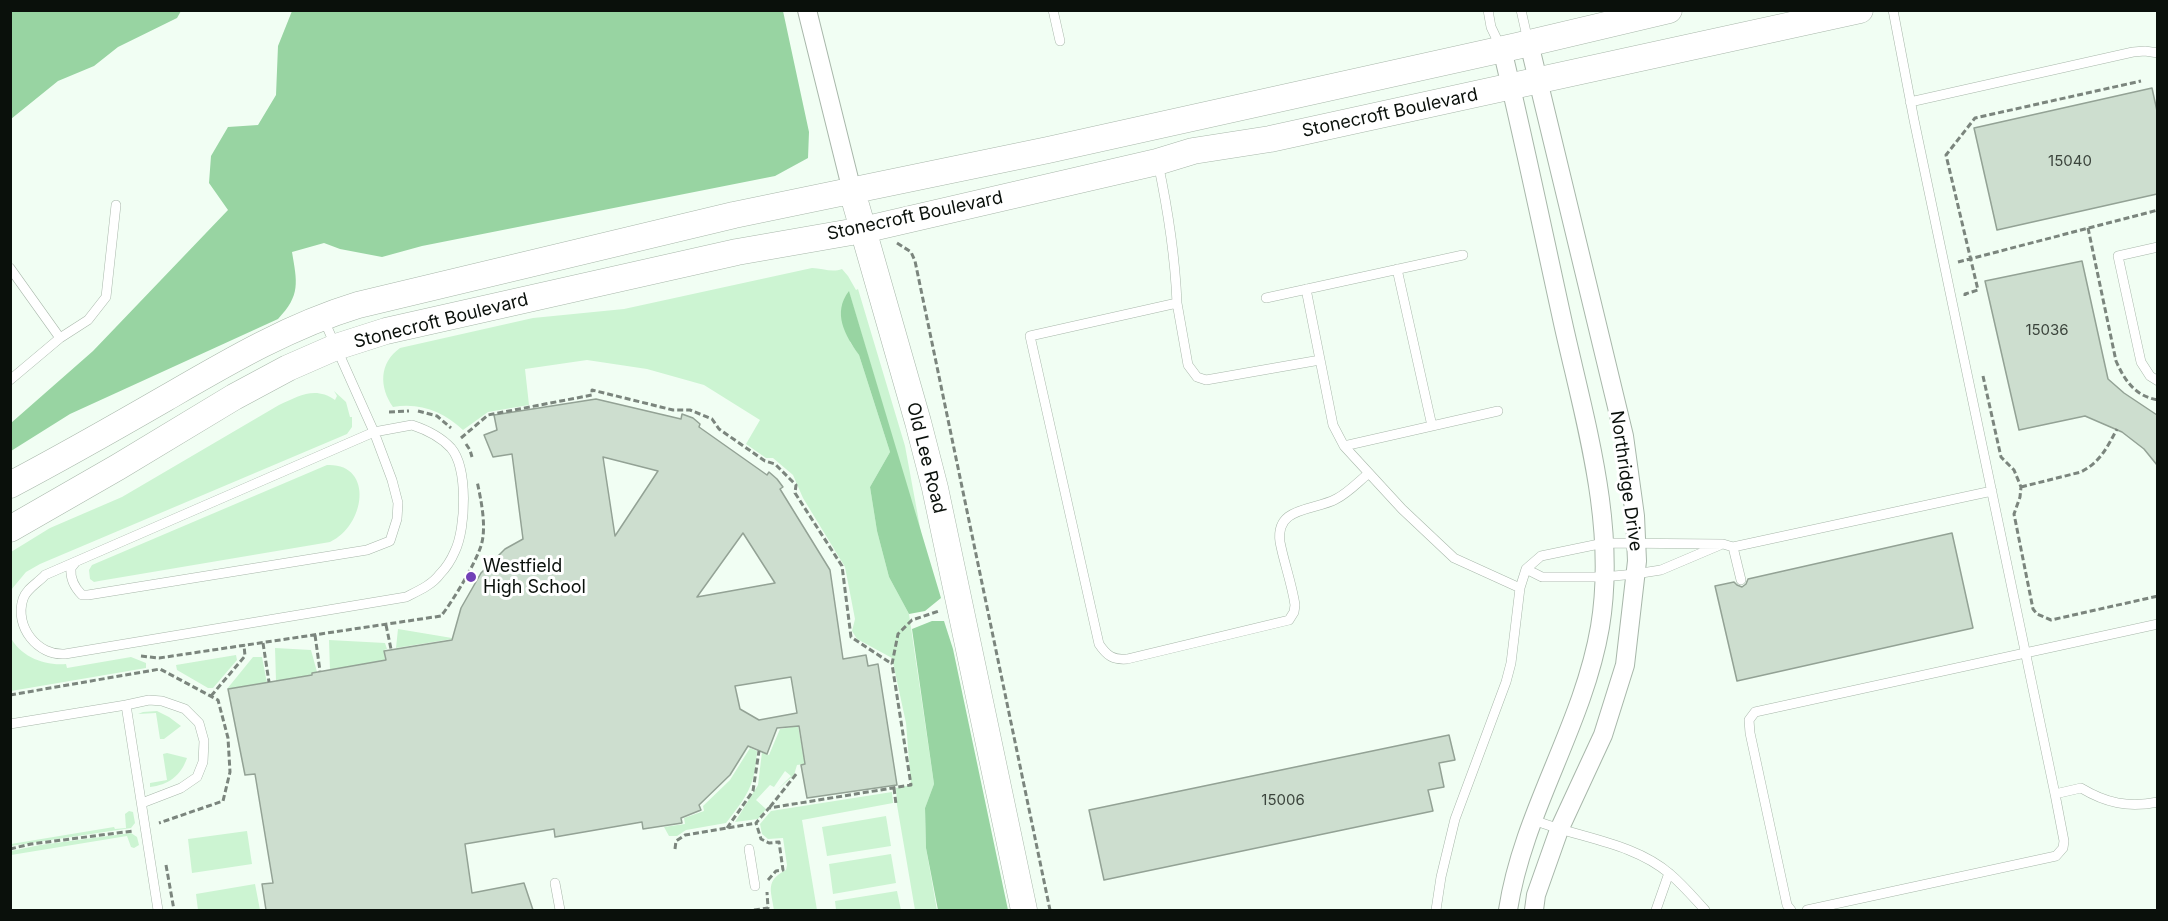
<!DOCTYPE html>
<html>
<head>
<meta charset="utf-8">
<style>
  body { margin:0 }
  #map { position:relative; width:2168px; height:921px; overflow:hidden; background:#f1fef3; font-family:Inter,sans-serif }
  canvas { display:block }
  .frame { position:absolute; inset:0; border:12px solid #0a100b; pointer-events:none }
</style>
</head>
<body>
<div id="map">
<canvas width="2168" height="921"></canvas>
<div class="frame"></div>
</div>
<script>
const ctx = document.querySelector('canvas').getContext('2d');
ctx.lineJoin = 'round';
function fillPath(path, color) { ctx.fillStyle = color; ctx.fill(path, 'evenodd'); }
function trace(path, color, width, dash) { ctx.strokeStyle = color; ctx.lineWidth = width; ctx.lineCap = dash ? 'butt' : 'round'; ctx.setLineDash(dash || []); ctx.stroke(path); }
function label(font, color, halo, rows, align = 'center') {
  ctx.font = font + ' Inter,sans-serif'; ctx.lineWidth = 6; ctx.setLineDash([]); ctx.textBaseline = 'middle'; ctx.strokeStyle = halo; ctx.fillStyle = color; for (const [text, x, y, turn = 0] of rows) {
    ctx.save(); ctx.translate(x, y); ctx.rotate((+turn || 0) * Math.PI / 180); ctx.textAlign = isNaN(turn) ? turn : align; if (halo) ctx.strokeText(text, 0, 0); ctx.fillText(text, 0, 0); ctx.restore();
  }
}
fillPath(new Path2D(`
  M812,268C822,268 832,273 842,269L848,276L856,290L858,289L905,446L922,538L849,292L850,342L859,355L890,452L870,487L877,531L889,577L909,614L934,784L925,808L926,848L937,910H915L897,805L896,788L911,785L906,723L892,658L857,639L852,631L855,619L845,567L803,498L793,475L773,458H766L746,444L760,420L704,385L647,369L587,360L525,369L529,405L488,412L463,430C444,412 420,402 393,407C379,387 379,363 400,348L533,318L624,309Z
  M334,391L346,402L350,417H352V427L347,434L40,564L26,572L11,590V552L50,528L122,497L279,405C299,396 315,386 335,400L337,396Z
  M327,465C374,463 366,525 330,542L99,581L94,582L90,579L89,570L92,565Z
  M398,629L452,638V639L396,648Z
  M10,636C20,657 45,666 66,664L67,668L131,657L146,663V668L11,691Z
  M329,640L385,643L387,649L384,650L385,660L330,670Z
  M275,648L311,650L317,672L312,673V675L276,681Z
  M236,655L237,660L213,688H208L177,670L176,665Z
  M253,657H262L267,683L227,689Z
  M157,711L169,717L181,726L164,739H160L156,713L138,714L143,712Z
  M798,726L805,764L797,765L794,775L777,790L791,776L785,771L774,787L770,785L756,800L766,809L758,819L735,822L758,785L762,752L769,755L780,729Z
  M750,748L757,751C755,786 747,796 726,823L686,830L677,836H669L664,827L685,824L684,818L704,811L703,806L730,780Z
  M167,753L187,758C181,776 168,785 150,787V783L167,780L163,754Z
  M892,792L893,803L802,820L817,910H774C771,890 765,881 786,870L787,865L783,838L768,839L762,834L760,824L771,811Z
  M129,811L133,812L135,823L131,828L11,846V844L114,827L115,829L126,828L125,814Z
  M886,816L891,846L827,856L822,827Z
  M247,831L252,864L192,873L188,839Z
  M131,833L137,837L139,845L134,848L131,847L127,836L11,855V851L40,845Z
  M891,854L896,883L833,894L829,864Z
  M255,884L260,910H198L196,894Z
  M897,891L901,910H836L835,901Z`), '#ccf4d2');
fillPath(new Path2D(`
  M11,10H181V11L177,18L118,47L94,66L58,81L11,119Z
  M292,11H783L809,132L808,158L775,176L422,246L382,257L340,249L324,243L292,252C297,282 301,295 278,319L70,414L11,451V423L93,351L228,210L209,183L211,156L228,127L258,125L276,95L278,46Z
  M849,291L941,598L925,611L909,614L889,577L877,531L870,487L890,452L859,355C845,335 832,313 849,291Z
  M932,621H944L953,649L1008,910H938L926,848L925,808L934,784L912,629Z`), '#98d4a2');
const building = new Path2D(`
  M2152,88L2157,111V194L1997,230L1974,128Z
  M2082,261L2108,379L2124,393L2157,415V465L2144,449L2122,432L2085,416L2019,430L1985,281Z
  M596,399L681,419L682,414L693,418L700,424L699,427L767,475L769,472L777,479L783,487L780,489L830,570L843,659L866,655L868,666L878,664L897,785L807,798L801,765L805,764L799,726L777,728L767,754L748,746L730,775L699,805L701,810L681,818L682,823L643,829L642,822L555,837L554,829L465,844L472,893L524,883L533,910H266L262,884L273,883L255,774L245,775L228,689L312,675V673L386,660L384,651L452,640L461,608L481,573L505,549L523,539L512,454L493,457L484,435L497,430L494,415ZM603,457L658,471L615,536ZM743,533L775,583L697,597ZM791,677L797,713L759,720L740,709L735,686Z
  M1952,533L1973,628L1737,681L1715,586L1734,582L1737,585L1742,587L1746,584L1748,579Z
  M1449,735L1455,760L1439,763L1444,787L1428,790L1433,811L1104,880L1089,810Z`);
fillPath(building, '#cddecf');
trace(building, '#93a295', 1.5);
const lane = new Path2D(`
  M1053,10L1060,41
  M1488,10L1491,27L1501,48
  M1521,10L1528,41
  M1893,10L1914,120L2055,794L2081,788C2106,803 2128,808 2158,802
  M1910,102L2133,52L2145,51L2158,53
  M1158,163C1168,210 1175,256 1177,303
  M2158,247L2118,256L2141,362L2150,376L2158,381
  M10,268L60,338L10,380
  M1397,269L1432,426
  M1306,289L1333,425L1344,446L1402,509L1454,558L1520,588
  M1266,298L1463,255
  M60,338L88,320L106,297L116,205
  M1320,360L1206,380L1197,377L1188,365L1177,303L1030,336L1099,644C1107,656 1113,660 1127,659L1289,620L1294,612L1295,605C1292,584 1284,563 1280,542C1275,506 1314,511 1336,499C1348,493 1358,482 1369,473
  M412,425C427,430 440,436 451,448C468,468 466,528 455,551C452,558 446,568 440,574C432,585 418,591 406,597L65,654C38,656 14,627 23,599C26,589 38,583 45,575L374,432Z
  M1344,446L1498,411
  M1733,547L1741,580
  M75,563L71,568C70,579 74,587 82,595H88L367,550L390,541L397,519L398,503L392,480L374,432L323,318
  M1526,569L1542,577H1603L1635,574L1661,570L1720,545
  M126,705L149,700L162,701L185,709L199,723L204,741L203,762L197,777L181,788L142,803
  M10,724L126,705L158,910
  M1534,820C1578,838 1633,842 1670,874C1683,885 1694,898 1705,910
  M749,849L755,886
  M555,883L560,910
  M1436,910L1441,877L1455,819L1506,682L1511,663L1520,588L1526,569L1541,556L1604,543L1723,544L1733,547L1992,491
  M1656,910L1669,873
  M1791,910L1787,905L1750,733L1749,720L1755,712L2158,624
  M1807,910L2056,856L2063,848L2064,841L2055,794`);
const street = new Path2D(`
  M807,10L852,191
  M1529,43L1624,436L1635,516L1637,561L1625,665L1603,735L1559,830L1536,895L1534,910
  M1502,49C1524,140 1543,232 1563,323C1585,422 1617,525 1600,627C1583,726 1523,812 1508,910`);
const secondary = new Path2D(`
  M852,191L918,422L935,488L1024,910
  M10,485C63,457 114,428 166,398C228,362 289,326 358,305L734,215L1048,150L1517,46L1669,10
  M10,529L118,467L234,397L288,368L336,347L386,331L737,252L863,230L1157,162L1193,151L1270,139L1860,10`);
trace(lane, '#a8b7aa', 10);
trace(street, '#a8b7aa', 20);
trace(secondary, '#a8b7aa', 27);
trace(new Path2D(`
  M2088,228L2116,361C2125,381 2135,396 2158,400
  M897,243L911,252L915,261L1050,910
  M1958,262L2158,210
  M1965,296V294L1978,290L1946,155L1975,118L2141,81
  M1983,376L2001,457L2014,470L2021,487L2020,497L2014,514L2033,609L2037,614L2051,620L2158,596
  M418,411L437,416L451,428
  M389,412L409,411
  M461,438L488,415L592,395V390L673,410H690L712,419L719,429L765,461L775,464L796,485L795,493L842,566L851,637L892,664
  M466,444L470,450L472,457
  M2021,487L2081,472C2100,462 2107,448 2117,429
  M386,625L391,649
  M315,635L320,671
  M263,643L269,682
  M141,656L159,658L441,616C453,601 475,564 481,546C487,527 481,500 477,481
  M10,695L160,669L218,700L228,738L230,772L223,801L159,823
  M211,696L245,656L244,645
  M894,788L896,804
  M770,807L797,773
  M727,828L753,791L759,751
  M10,849L31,844L133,831
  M675,849L676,841L685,835L756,823
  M166,865L174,910
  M768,880L776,871L783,870L779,842L769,843L761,839L756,823L769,808L911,785L892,664L898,634L912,620L939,611
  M754,910L768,908L767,892`), '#7b857d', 3, [6, 3]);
trace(lane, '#fff', 9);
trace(street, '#fff', 18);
trace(secondary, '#fff', 26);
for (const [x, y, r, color] of [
  [471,577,6,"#7240b7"]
]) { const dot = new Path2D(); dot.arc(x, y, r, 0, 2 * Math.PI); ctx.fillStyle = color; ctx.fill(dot); trace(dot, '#fff', 2); }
label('15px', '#3b443c', null, [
  ["15040",2070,161],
  ["15036",2047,330],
  ["15006",1283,800]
]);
label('18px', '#0a100b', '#fff', [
  ["Stonecroft Boulevard",1390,113,-12],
  ["Stonecroft Boulevard",915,216,-12],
  ["Stonecroft Boulevard",441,321,-14],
  ["Old Lee Road",926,458,76],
  ["Northridge Drive",1626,481,82]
]);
label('18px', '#0a100b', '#fff', [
  ["Westfield",483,567],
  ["High School",483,588]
], 'left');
</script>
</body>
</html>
